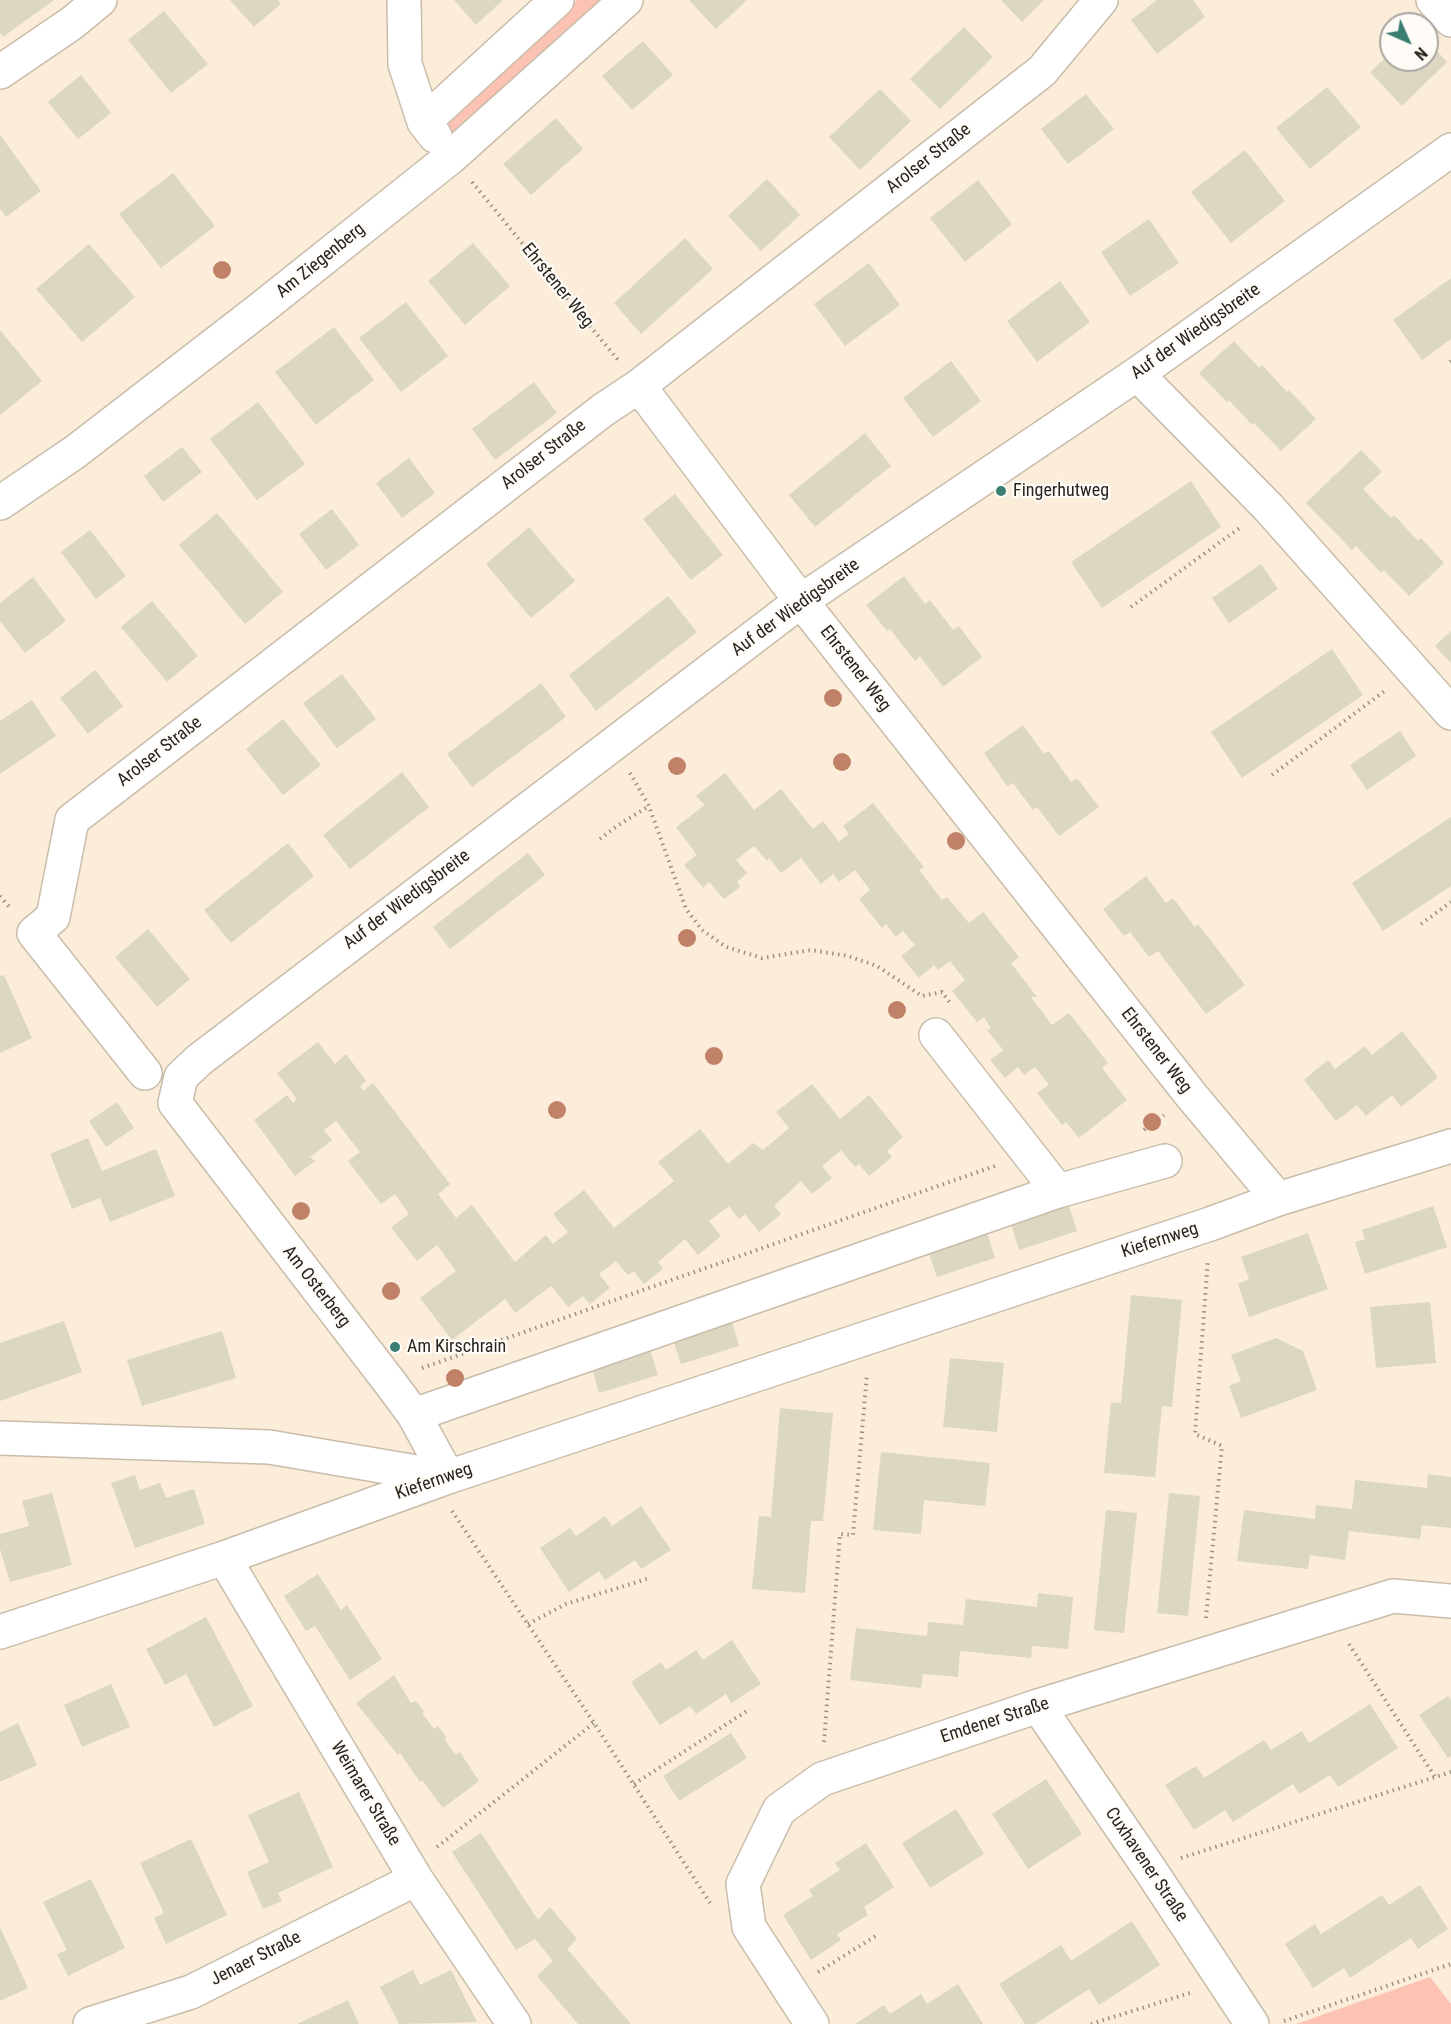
<!DOCTYPE html>
<html>
<head>
<meta charset="utf-8">
<style>
  body { margin:0 }
  #map { position:relative; width:1451px; height:2024px; overflow:hidden; background:#fbedda; font-family:"Roboto Condensed",sans-serif }
  canvas { display:block }
  .north { position:absolute; left:1379px; top:12px; width:60px; height:60px; box-sizing:border-box; background:#fffcf8; border:2px solid #a9a5a0; border-radius:50%; rotate:135deg; font-size:16px; font-weight:700; line-height:24px; text-align:center; color:#28231c }
  .north::after { content:''; display:block; margin:auto; width:21px; height:27px; background:#3a7e72; clip-path:polygon(50% 0,100% 100%,50% 72%,0 100%) }
</style>
</head>
<body>
<div id="map">
<canvas width="1451" height="2024"></canvas>
<div class="north">N</div>
</div>
<script>
const ctx = document.querySelector('canvas').getContext('2d');
ctx.lineJoin = 'round';
function fillPath(path, color) { ctx.fillStyle = color; ctx.fill(path, 'evenodd'); }
function trace(path, color, width, dash) { ctx.strokeStyle = color; ctx.lineWidth = width; ctx.lineCap = dash ? 'butt' : 'round'; ctx.setLineDash(dash || []); ctx.stroke(path); }
function label(font, color, halo, rows, align = 'center') {
  ctx.font = font + ' "Roboto Condensed",sans-serif'; ctx.lineWidth = 4.5; ctx.setLineDash([]); ctx.textBaseline = 'middle'; ctx.strokeStyle = halo; ctx.fillStyle = color; for (const [text, x, y, turn = 0] of rows) {
    ctx.save(); ctx.translate(x, y); ctx.rotate((+turn || 0) * Math.PI / 180); ctx.textAlign = isNaN(turn) ? turn : align; if (halo) ctx.strokeText(text, 0, 0); ctx.fillText(text, 0, 0); ctx.restore();
  }
}
fillPath(new Path2D(`
  M577,0H606L459,133L451,131L446,119Z
  M1430,1977L1451,2004V2024H1296Z`), '#fcc3b4');
fillPath(new Path2D(`
  M0,0H54L3,37L0,33Z
  M230,0H278L281,4L254,27Z
  M454,0H503L476,25Z
  M689,0H747L716,29Z
  M1001,0H1044L1022,22Z
  M1157,0H1193L1205,17L1157,54L1131,20Z
  M164,11L208,64L171,93L128,40Z
  M964,27L993,57L940,109L910,79Z
  M1427,40L1447,62L1402,106L1370,72L1391,53V60H1427Z
  M643,41L673,75L632,110L602,76Z
  M81,75L111,113L78,139L48,102Z
  M1327,87L1361,127L1310,169L1276,128Z
  M880,89L911,121L860,170L829,137Z
  M1086,94L1114,129L1068,164L1041,129Z
  M556,118L583,149L531,195L503,164Z
  M0,135L41,191L6,217L0,209Z
  M1245,150L1285,201L1231,243L1191,192Z
  M173,173L215,226L161,268L119,214Z
  M767,179L800,215L761,251L728,216Z
  M978,180L1012,224L965,262L930,218Z
  M1149,219L1179,263L1130,296L1101,252Z
  M685,238L713,269L641,334L614,303Z
  M473,243L510,286L465,325L428,281Z
  M89,244L135,297L82,342L36,289Z
  M869,263L900,305L845,346L814,304Z
  M1451,278V339L1422,360L1393,320Z
  M1060,281L1090,322L1037,362L1007,321Z
  M406,302L448,356L401,392L359,338Z
  M334,327L374,380L316,425L275,372Z
  M0,330L42,381L0,415Z
  M1234,341L1259,368L1262,365L1287,392L1289,390L1316,419L1281,451L1254,423L1252,425L1229,400L1227,402L1199,373Z
  M951,361L981,401L933,437L903,398Z
  M534,382L557,413L495,460L472,429Z
  M258,402L305,464L257,500L210,439Z
  M865,433L891,466L815,527L789,495Z
  M182,447L202,472L163,502L144,476Z
  M1361,450L1382,472L1363,489L1391,518L1394,515L1418,541L1421,538L1444,563L1409,596L1384,570L1381,573L1356,546L1352,550L1306,503Z
  M409,458L435,493L402,518L376,483Z
  M1191,481L1221,527L1102,608L1071,562Z
  M675,494L723,555L691,580L643,519Z
  M332,509L359,545L326,570L299,534Z
  M217,513L283,592L245,624L179,545Z
  M529,527L575,581L531,618L486,564Z
  M90,530L126,576L96,599L61,552Z
  M1261,564L1278,589L1229,623L1212,598Z
  M904,576L925,604L930,600L953,630L959,626L982,657L943,687L920,656L915,661L890,629L887,631L866,605Z
  M33,577L66,621L25,653L0,621V603Z
  M668,596L697,632L596,711L569,675Z
  M152,601L198,656L167,682L121,627Z
  M1451,631V663L1435,646Z
  M1332,649L1363,695L1242,778L1211,732Z
  M95,670L123,706L88,734L60,698Z
  M342,674L376,719L337,748L303,703Z
  M541,683L566,717L472,787L447,754Z
  M32,700L56,736L0,774V721Z
  M283,719L321,765L283,795L246,749Z
  M1023,725L1044,754L1049,751L1071,782L1077,778L1099,807L1059,836L1037,807L1033,810L1013,783L1007,786L984,753Z
  M1400,731L1416,756L1367,790L1350,765Z
  M402,772L429,807L350,869L323,835Z
  M725,773L754,810L781,789L813,829L823,821L839,842L849,834L843,826L873,803L924,867L919,870L942,900L947,897L969,923L983,912L1019,957L1011,963L1037,997H1031L1052,1025L1069,1013L1108,1063L1102,1068L1127,1100L1079,1138L1066,1122L1062,1125L1037,1093L1049,1085L1035,1067L1024,1075L1018,1067L1005,1078L990,1060L1003,1050L987,1030L991,1028L984,1017L977,1022L952,991L965,980L950,961L938,970L934,965L919,978L901,956L915,945L903,931L896,937L886,924L882,928L859,899L870,890L855,870L839,882L833,874L821,884L801,858L781,873L769,858L767,861L754,846L736,860L747,873L737,882L740,887L724,899L709,882L703,888L684,865L697,855L676,827L705,805L696,796Z
  M1451,817V886L1383,931L1352,883Z
  M288,843L314,876L231,943L204,910Z
  M528,853L545,875L450,949L433,927Z
  M1146,876L1166,903L1173,898L1195,927L1198,924L1245,985L1206,1014L1158,951L1149,957L1130,932L1124,936L1103,909Z
  M148,929L190,979L157,1007L115,957Z
  M4,975L32,1038L0,1053V976Z
  M1402,1031L1438,1077L1401,1107L1392,1095L1366,1116L1357,1105L1336,1121L1304,1080L1328,1060L1335,1069L1365,1046L1372,1055Z
  M318,1042L335,1064L346,1054L366,1081L360,1086L363,1091L373,1083L450,1184L438,1194L456,1218L472,1205L515,1262L546,1235L553,1244L568,1232L553,1214L584,1190L614,1228L674,1181L658,1162L700,1129L728,1164L753,1143L763,1150L789,1128L776,1112L812,1084L840,1119L869,1095L903,1137L887,1151L892,1157L869,1176L859,1164L855,1167L841,1150L822,1166L832,1178L812,1194L801,1181L774,1206L781,1214L759,1232L745,1214L739,1219L729,1206L709,1221L721,1236L698,1255L685,1239L658,1262L663,1269L644,1284L634,1271L628,1275L616,1261L599,1274L610,1288L590,1304L583,1296L568,1307L551,1286L515,1313L505,1299L452,1340L420,1298L456,1271L437,1245L417,1261L391,1227L409,1214L395,1194L381,1204L348,1161L360,1152L336,1121L324,1130L332,1140L310,1157L315,1161L295,1176L254,1120L287,1095L293,1103L297,1099L277,1073Z
  M117,1102L134,1128L106,1147L89,1121Z
  M88,1138L102,1171L156,1149L175,1196L110,1222L100,1198L72,1209L50,1154Z
  M1069,1206L1077,1231L1019,1250L1011,1224Z
  M1433,1206L1447,1247L1365,1274L1355,1242L1365,1239L1362,1230Z
  M987,1233L995,1258L937,1277L928,1251Z
  M1308,1233L1328,1289L1249,1317L1238,1284L1249,1279L1241,1257Z
  M1131,1295L1182,1300L1172,1407L1162,1406L1155,1477L1104,1473L1111,1402L1121,1403Z
  M1430,1302L1436,1363L1376,1368L1370,1307Z
  M64,1321L82,1372L0,1401V1343Z
  M732,1321L739,1346L681,1364L673,1340Z
  M222,1331L236,1378L142,1406L127,1360Z
  M1276,1338L1303,1351L1317,1390L1241,1418L1229,1386L1241,1381L1231,1355Z
  M650,1349L658,1375L599,1393L592,1368Z
  M950,1358L1004,1363L997,1432L943,1427Z
  M780,1408L833,1413L823,1521H811L805,1593L752,1589L759,1516L771,1517Z
  M881,1452L990,1463L985,1506L924,1500L921,1534L873,1530Z
  M1428,1474L1451,1477V1528L1422,1525L1420,1539L1349,1531L1345,1560L1310,1555L1308,1569L1237,1561L1244,1510L1315,1519L1316,1505L1352,1509L1355,1480L1427,1488Z
  M135,1475L140,1490L160,1483L166,1498L194,1489L205,1524L135,1548L111,1483Z
  M52,1493L72,1565L10,1582L0,1549V1534L29,1526L22,1501Z
  M1169,1493L1200,1496L1188,1616L1157,1613Z
  M641,1506L671,1550L641,1569L635,1560L605,1580L599,1571L569,1592L540,1548L570,1528L576,1536L605,1516L612,1526Z
  M1106,1510L1137,1513L1124,1633L1094,1630Z
  M318,1574L341,1610L347,1605L382,1659L350,1680L315,1626L306,1631L284,1596Z
  M1038,1593L1073,1597L1068,1649L1032,1646L1031,1658L960,1651L958,1677L923,1674L921,1688L850,1680L856,1628L927,1636L928,1622L963,1625L966,1599L1037,1607Z
  M206,1617L253,1706L214,1727L186,1674L165,1685L146,1649Z
  M732,1640L761,1684L731,1703L726,1694L696,1714L690,1706L660,1725L631,1682L661,1662L666,1670L696,1650L703,1660Z
  M394,1675L411,1703L416,1701L424,1712L422,1713L434,1729L438,1726L447,1738L444,1739L456,1755L460,1752L479,1781L443,1808L422,1780L420,1782L400,1753L398,1755L356,1703Z
  M111,1684L130,1727L82,1747L64,1705Z
  M1448,1696L1451,1700V1756L1448,1758L1419,1715Z
  M1370,1704L1398,1748L1338,1787L1330,1775L1299,1794L1293,1784L1233,1822L1225,1810L1194,1830L1165,1785L1196,1766L1204,1778L1264,1740L1271,1750L1302,1731L1309,1743Z
  M18,1723L37,1765L0,1782V1732Z
  M731,1733L747,1758L679,1801L663,1776Z
  M1046,1779L1082,1834L1028,1869L992,1814Z
  M299,1792L333,1867L278,1893L282,1901L263,1909L247,1872L269,1862L248,1815Z
  M956,1809L984,1854L930,1888L902,1843Z
  M481,1833L538,1920L550,1907L577,1939L567,1949L631,2024H578L537,1976L553,1961L535,1939L516,1950L452,1852Z
  M191,1839L227,1915L166,1944L154,1918L164,1913L140,1863Z
  M866,1843L894,1887L864,1907L868,1915L837,1934L841,1940L811,1960L783,1915L813,1896L809,1890L840,1870L835,1863Z
  M91,1879L125,1948L68,1976L57,1954L67,1950L43,1902Z
  M1420,1885L1448,1929L1418,1949L1411,1938L1350,1978L1344,1968L1313,1988L1285,1944L1315,1924L1321,1934L1382,1895L1389,1905Z
  M1132,1921L1160,1965L1099,2005L1089,1989L1035,2024H1025L999,1984L1061,1945L1071,1961Z
  M0,1927L28,1988L0,2001Z
  M413,1970L420,1985L451,1970L477,2022L399,2024L380,1987Z
  M958,1984L983,2024H855L884,2005L890,2014L921,1994L927,2004Z
  M348,2000L359,2024H297Z`), '#dbd7c1');
const minor = new Path2D(`
  M404,0L405,64L424,122L435,136
  M1433,0L1451,20
  M0,72L72,23L100,0
  M424,122L557,0
  M1137,374L1268,507L1451,713
  M639,386L801,601L1191,1095L1278,1199
  M0,503L75,452L259,310L451,157L626,0
  M936,1035L1058,1191
  M145,1073L34,933L53,917L72,820L603,410L639,386L1042,71L1101,0
  M414,1415L1058,1191L1165,1161
  M0,1438L269,1447L446,1477
  M448,1477L414,1415L388,1380L175,1103L181,1077L199,1060L801,601L1137,374L1451,150
  M224,1558L416,1879L514,2024
  M0,1632L224,1558L448,1477L1210,1224L1278,1199L1451,1146
  M1038,1706L1149,1868L1252,2024
  M90,2024L191,1992L416,1879
  M812,2024L749,1927L743,1884L779,1810L822,1779L1038,1706L1393,1596L1451,1601`);
trace(minor, '#c9bcaa', 36);
trace(new Path2D(`
  M472,182L618,360
  M1450,362L1451,361
  M1131,607L1241,527
  M630,773L649,806L686,909L702,930L726,947L762,958L811,950L848,956L877,966L922,996L942,992L951,1004
  M1272,775L1386,690
  M600,839L617,826L649,806
  M0,896L11,909
  M1421,924L1451,902
  M1144,1130L1164,1115
  M422,1368L995,1166
  M452,1511L594,1723L710,1903
  M1206,1618L1222,1446L1195,1434L1208,1259
  M528,1624L566,1604L650,1578
  M1349,1644L1435,1777
  M824,1742L840,1534L853,1535L867,1374
  M634,1784L750,1709
  M437,1847L594,1723
  M1181,1858L1451,1772
  M818,1972L879,1934
  M1284,2021L1451,1964
  M1091,2024L1193,1992`), '#9b9183', 4, [1.5, 4.5]);
trace(minor, '#fff', 33);
ctx.fillStyle = '#c08168';
for (const [x, y] of [
  [222,270],
  [833,698],
  [842,762],
  [677,766],
  [956,841],
  [687,938],
  [897,1010],
  [714,1056],
  [557,1110],
  [1152,1122],
  [301,1211],
  [391,1291],
  [455,1378]
]) { ctx.beginPath(); ctx.arc(x, y, 9, 0, 2 * Math.PI); ctx.fill(); }
for (const [x, y, r, color] of [
  [1001,491,6,"#3a7e72"],
  [395,1347,6,"#3a7e72"]
]) { const dot = new Path2D(); dot.arc(x, y, r, 0, 2 * Math.PI); ctx.fillStyle = color; ctx.fill(dot); trace(dot, '#fffcf8', 2); }
label('18px', '#28231c', '#fffcf8', [
  ["Arolser Straße",929,159,-38],
  ["Am Ziegenberg",321,261,-39],
  ["Ehrstener Weg",557,286,51],
  ["Auf der Wiedigsbreite",1196,332,-35],
  ["Arolser Straße",544,455,-38],
  ["Auf der Wiedigsbreite",796,608,-36],
  ["Ehrstener Weg",855,669,52],
  ["Arolser Straße",160,752,-38],
  ["Auf der Wiedigsbreite",407,900,-37],
  ["Ehrstener Weg",1156,1051,52],
  ["Kiefernweg",1160,1241,-18],
  ["Am Osterberg",316,1287,52],
  ["Kiefernweg",434,1482,-19],
  ["Emdener Straße",995,1721,-18],
  ["Weimarer Straße",365,1794,59],
  ["Cuxhavener Straße",1146,1865,56],
  ["Jenaer Straße",256,1959,-27]
]);
label('18px', '#28231c', '#fffcf8', [
  ["Fingerhutweg",1013,491],
  ["Am Kirschrain",407,1347]
], 'left');
</script>
</body>
</html>
